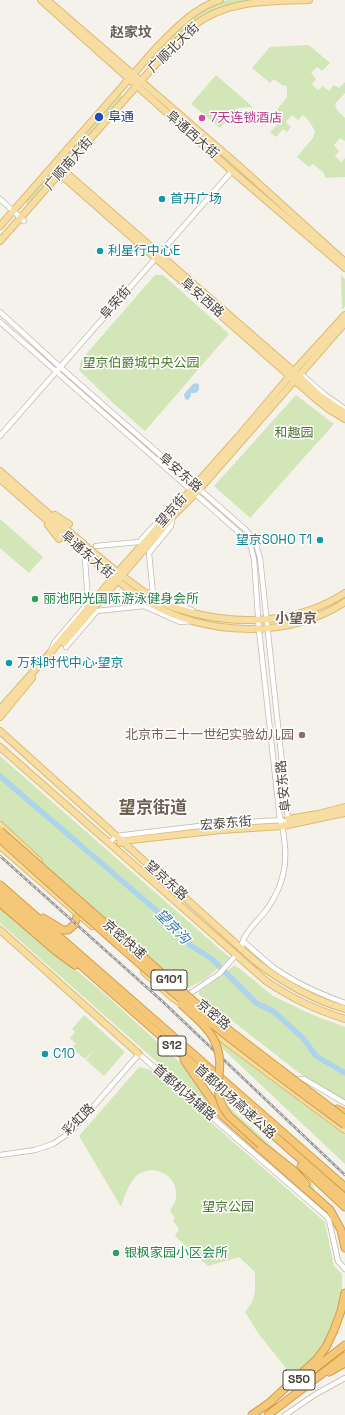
<!DOCTYPE html>
<html>
<head>
<meta charset="utf-8">
<style>
  body { margin:0 }
  canvas { display:block; background:#f5f2ec }
</style>
</head>
<body>
<canvas width="345" height="1415"></canvas>
<script>
const ctx = document.querySelector('canvas').getContext('2d');
ctx.lineJoin = 'round';
function fillPath(path, color) { ctx.fillStyle = color; ctx.fill(path, 'evenodd'); }
function trace(path, color, width, dash) { ctx.strokeStyle = color; ctx.lineWidth = width; ctx.lineCap = dash ? 'butt' : 'round'; ctx.setLineDash(dash || []); ctx.stroke(path); }
function label(font, color, halo, rows, align = 'center') {
  ctx.font = font + ' "Space Grotesk","Noto Sans SC",sans-serif'; ctx.lineWidth = 3; ctx.setLineDash([]); ctx.textBaseline = 'middle'; ctx.strokeStyle = halo; ctx.fillStyle = color; for (const [text, x, y, turn = 0] of rows) {
    ctx.save(); ctx.translate(x, y); ctx.rotate((+turn || 0) * Math.PI / 180); ctx.textAlign = isNaN(turn) ? turn : align; if (halo) ctx.strokeText(text, 0, 0); ctx.fillText(text, 0, 0); ctx.restore();
  }
}
fillPath(new Path2D(`
  M227,0H246C202,9 180,33 151,65L148,64V62C170,36 193,11 227,0Z
  M308,45L310,46L330,63L322,71L317,67L311,73L316,79L312,84L318,90L323,86L329,91L334,85L339,88L345,82V93L335,104L337,110L345,118V141L340,138L334,145L339,151L335,156L341,162L345,158V177L325,178L324,173L313,164L309,167L297,157L313,138L315,131L309,121L303,115L298,120L292,115L286,122L291,127L287,132L283,129L276,137L270,132L279,123L281,119L275,112L287,97V86L282,85L274,79L270,83L252,68L270,47Z
  M216,75L253,107L237,108L220,128L191,104Z
  M121,94L122,97L29,204H27L25,201L119,95Z
  M155,275H163L229,334L145,431L113,403L79,370L81,360Z
  M341,275L345,279V306L342,310Z
  M296,395L334,424L250,518L214,486Z
  M0,519L43,557L29,573L0,548Z
  M0,756L230,958L204,980L184,990L0,828Z
  M0,906L107,996L312,1183L321,1207L0,923Z
  M235,965L273,996L313,1015L345,1027V1101L307,1079L199,995V992Z
  M84,1015L125,1052L104,1076L86,1060L95,1049L85,1059L72,1048L75,1044L78,1046L70,1038L75,1032L72,1029Z
  M191,1019L197,1022L345,1135V1164Z
  M139,1067L151,1070L325,1222L334,1266L342,1274V1293L331,1329L324,1344L314,1358L293,1377L258,1333L245,1312C257,1298 255,1290 255,1272L239,1257L208,1266L175,1236L179,1229L173,1221L175,1218L170,1211C172,1207 176,1202 176,1197C179,1172 146,1160 132,1181C127,1188 124,1199 121,1207L79,1136Z`), '#d2e6b8');
fillPath(new Path2D(`
  M197,383L199,385V390L196,393H191V396L188,400L185,399L184,394L193,384Z`), '#add4ec');
trace(new Path2D(`
  M0,776L178,929L190,945L212,959L256,1003L273,1011L303,1038L316,1056L345,1073`), '#add4ec', 5.5);
const minor = new Path2D(`
  M0,199L24,221
  M0,312L60,367L246,530L256,544L260,558L288,819L286,821
  M0,322L242,535L251,547L254,559L259,630L280,820C284,829 284,838 285,847C287,872 279,894 264,913C255,924 242,935 241,949
  M301,374L324,394L345,409
  M0,436L232,171
  M173,517L171,526L149,553L153,594L192,610
  M96,546L139,542L162,517L168,515
  M66,647L97,611L144,606L180,622L192,621
  M51,650L54,643L88,603L85,559
  M109,843L116,836L216,824L282,820
  M243,941C253,950 263,959 273,967C295,983 320,994 345,1003
  M185,997L219,974L236,955
  M295,1079H304L345,1103
  M0,1155L35,1150L53,1144L72,1131L139,1054L326,1216L329,1220L338,1261L345,1269
  M285,1415L316,1394L345,1378`);
const major = new Path2D(`
  M41,0L232,171L345,268
  M47,0L238,165L345,262
  M63,170L299,376L320,396L345,413
  M60,174L317,400L330,410L345,419
  M0,226L157,47C175,29 194,8 220,0
  M0,241L170,48C178,41 185,32 193,26C226,0 269,1 309,0
  M0,471C29,497 58,522 87,547C109,565 131,585 157,600C168,606 181,610 193,613C244,626 300,622 345,593
  M0,479C27,503 55,527 82,551C103,569 123,587 146,601C205,636 288,640 345,602
  M55,515L69,524
  M48,525L59,539
  M64,643L173,516L196,493L345,323
  M0,709L50,653L118,572L238,437L293,372L345,315
  M0,717L32,678
  M0,731L255,961C283,983 311,999 345,1009
  M0,747L266,981C293,999 314,1009 345,1019
  M288,819L318,814L345,807
  M0,825L39,861
  M120,843L122,841L221,830L283,826L345,813
  M0,846L92,926
  M0,930L139,1054
  M144,972L173,998L185,1006
  M205,1023L225,1041L345,1130`);
const highway = new Path2D(`
  M0,885L345,1187
  M0,894L345,1198
  M0,903L57,952L75,965
  M43,918L63,930H68L74,925L78,914
  M184,1060L222,1115L330,1210L341,1230L345,1248
  M337,1109L345,1113
  M261,1145L293,1170L306,1184
  M301,1166L345,1207
  M329,1372L345,1363
  M301,1379L345,1345
  M269,1403L317,1359L326,1347L334,1330L341,1311L345,1293
  M252,1415L272,1401
  M268,1415L345,1356`);
trace(minor, '#c0b9af', 6);
trace(major, '#dcba72', 8);
trace(highway, '#d39d47', 9);
trace(minor, '#fff', 4.5);
trace(major, '#f7dda2', 6);
trace(highway, '#f4c878', 7);
const rail = new Path2D(`
  M0,856L162,1001L345,1175`);
trace(rail, '#999', 2.5);
trace(rail, '#fff', 1, [3]);
const highwayBridge = new Path2D(`
  M0,831L209,1015L345,1119
  M0,839C56,889 111,940 168,988C225,1036 285,1081 345,1125
  M181,1004C194,1016 212,1030 217,1047C226,1074 208,1089 229,1116L261,1145`);
trace(highwayBridge, '#d39d47', 9, []);
trace(highwayBridge, '#f4c878', 7);
for (const [x, y, r, color] of [
  [99,117,5,"#1a4fb4"],
  [202,118,4,"#d1479c"],
  [162,199,4,"#0f9aa8"],
  [100,251,4,"#0f9aa8"],
  [320,540,4,"#0f9aa8"],
  [35,599,4,"#2e9e5b"],
  [9,663,4,"#0f9aa8"],
  [302,735,4,"#8d6e63"],
  [45,1054,4,"#0f9aa8"],
  [116,1253,4,"#2e9e5b"]
]) { const dot = new Path2D(); dot.arc(x, y, r, 0, 2 * Math.PI); ctx.fillStyle = color; ctx.fill(dot); trace(dot, '#fff', 1.5); }
for (const [x, y, w] of [
  [169,980,36],
  [172,1046,28],
  [299,1380,32]
]) { const box = new Path2D(); box.roundRect(x - w / 2, y - 10, w, 20, 3); ctx.fillStyle = '#fff'; ctx.fill(box); trace(box, '#49433a', 1); }
label('bold 12px', '#49433a', null, [
  ["G101",169,980],
  ["S12",172,1046],
  ["S50",299,1380]
]);
label('13px', '#49433a', '#fff', [
  ["广顺北大街",174,48,-44],
  ["阜通西大街",192,135,41],
  ["广顺南大街",69,164,-49],
  ["阜安西路",202,298,41],
  ["阜荣街",116,303,-49],
  ["阜安东路",180,473,41],
  ["望京街",172,511,-49],
  ["阜通东大街",87,555,41],
  ["阜安东路",284,786,-96],
  ["宏泰东街",226,824,-5],
  ["望京东路",166,881,42],
  ["京密快速",124,940,41],
  ["京密路",213,1015,40],
  ["首都机场辅路",184,1093,41],
  ["首都机场高速公路",235,1102,42],
  ["彩虹路",79,1120,-45]
]);
label('13px', '#164399', '#fff', [
  ["阜通",108,117]
], 'left');
label('13px', '#b23c85', '#fff', [
  ["7天连锁酒店",210,118]
], 'left');
label('13px', '#0d838f', '#fff', [
  ["首开广场",170,199],
  ["利星行中心E",108,251],
  ["望京SOHO T1",312,540,"right"],
  ["万科时代中心·望京",17,663],
  ["C10",53,1054]
], 'left');
label('13px', '#4d7730', '#fff', [
  ["望京伯爵城中央公园",141,363],
  ["和趣园",294,433],
  ["望京公园",228,1207]
]);
label('13px', '#27864d', '#fff', [
  ["丽池阳光国际游泳健身会所",43,599],
  ["银枫家园小区会所",124,1253]
], 'left');
label('13px', '#785e54', '#fff', [
  ["北京市二十一世纪实验幼儿园",294,735]
], 'right');
label('bold 14px', '#6b6052', '#fff', [
  ["赵家坟",131,33],
  ["小望京",296,619]
]);
label('italic 14px', '#377aa6', '#fff', [
  ["望京沟",172,927,45]
]);
label('bold 17px', '#6b6052', '#fff', [
  ["望京街道",153,808]
]);
</script>
</body>
</html>
